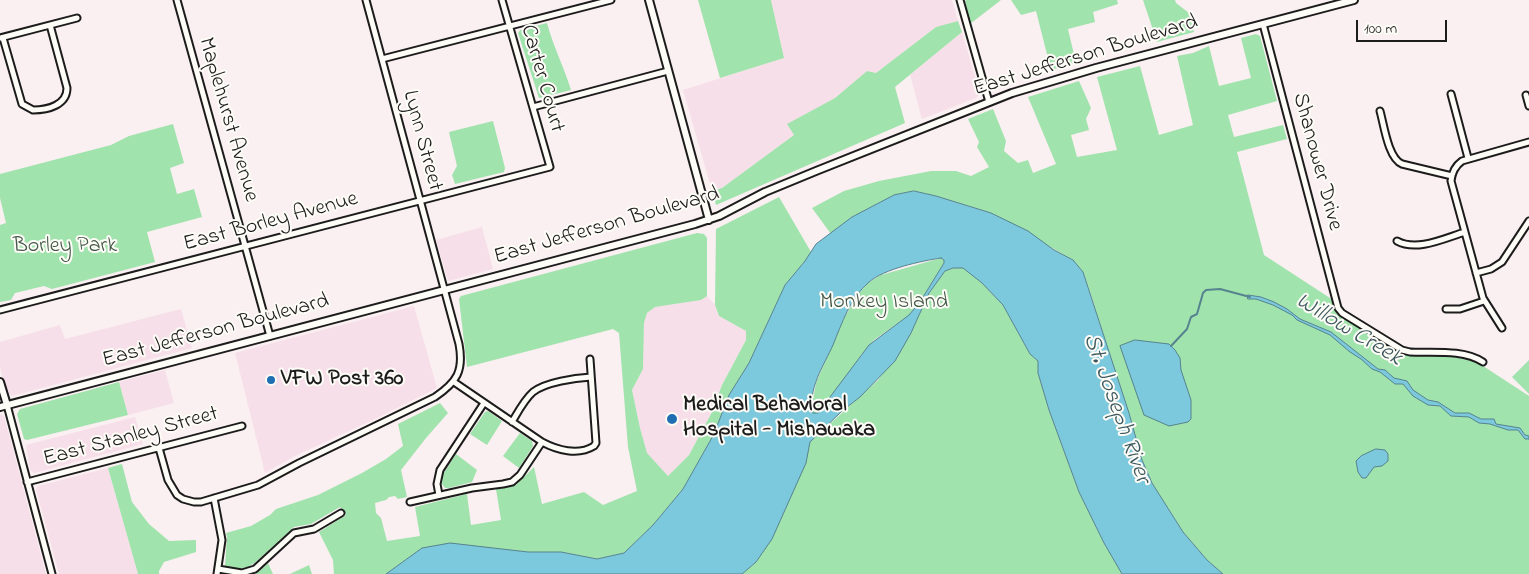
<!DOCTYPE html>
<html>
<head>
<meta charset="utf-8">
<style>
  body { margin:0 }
  #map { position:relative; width:1529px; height:574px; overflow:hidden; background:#faeff1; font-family:"Indie Flower",sans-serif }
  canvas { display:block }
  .scale { position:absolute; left:1356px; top:20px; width:91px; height:22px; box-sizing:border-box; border:2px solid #1c1c1c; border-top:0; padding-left:6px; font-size:15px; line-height:18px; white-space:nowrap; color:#1c1c1c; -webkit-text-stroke:4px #fdfcf7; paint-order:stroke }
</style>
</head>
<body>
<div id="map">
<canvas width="1529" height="574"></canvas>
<div class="scale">100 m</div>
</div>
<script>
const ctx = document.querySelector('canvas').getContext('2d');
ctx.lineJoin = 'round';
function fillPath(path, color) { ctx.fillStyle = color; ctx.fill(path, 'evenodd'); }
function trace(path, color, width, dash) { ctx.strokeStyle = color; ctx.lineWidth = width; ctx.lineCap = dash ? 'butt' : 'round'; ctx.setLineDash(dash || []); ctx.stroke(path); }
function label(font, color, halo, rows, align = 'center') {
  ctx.font = font + ' "Indie Flower",sans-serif'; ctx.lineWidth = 4; ctx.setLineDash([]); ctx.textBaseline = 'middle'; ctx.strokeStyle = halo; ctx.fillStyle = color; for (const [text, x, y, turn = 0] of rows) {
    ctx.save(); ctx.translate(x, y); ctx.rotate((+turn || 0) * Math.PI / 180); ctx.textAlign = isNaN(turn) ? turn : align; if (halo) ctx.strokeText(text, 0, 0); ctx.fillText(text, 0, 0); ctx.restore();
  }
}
fillPath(new Path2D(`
  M771,0H952L958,21L936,27L876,73L867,71L835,98L788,124L794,135L722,188L712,191L683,90L784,58Z
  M962,32L980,94L976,98L922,119L910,75Z
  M482,227L493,269L448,281L436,240Z
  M707,296L715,305L719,316L746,331V340L722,385L711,414L689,455L668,476L647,453L640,428L632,390L643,369L644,323L647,313L655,307L701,300Z
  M414,306L437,388L377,418L295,456L265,473L235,353Z
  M181,309L192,348L12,396L7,392L0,367V342L60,325L65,339Z
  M165,370L174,403L128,415L119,382Z
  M0,414L4,416L46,574H0Z
  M135,417L143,444L34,473L30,470L26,445Z
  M108,468L138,574H59L36,489L38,486Z`), '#f7dfe9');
fillPath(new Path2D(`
  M698,0H771L784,58L720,78Z
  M966,0H1001L970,24L965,1Z
  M1011,0H1117L1118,4L1093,12L1095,22L1068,29L1076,63L1051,70L1036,11L1021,15Z
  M1143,0H1175L1176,3L1189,13L1194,32L1157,42Z
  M958,21L962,32L895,87L905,123L716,205L712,191L722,188L794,135L787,124L835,98L867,71L876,73L936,27Z
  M547,23C553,46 564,67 571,90L539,98L518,33L520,30Z
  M1256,34L1260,36L1277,101L1228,115L1234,137L1283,125L1287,139L1237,152L1264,255L1330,298L1342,313L1398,348L1437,353L1477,362L1529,396V574H1223L1207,560L1183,532L1152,483L1142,460L1129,413L1117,379L1092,298L1083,272L1073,260L991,213L936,196L914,191L894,195L852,217L831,234L812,208L844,191L879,181L931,171H956L971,176L989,167L977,147L979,142L968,119L993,109L1006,141L1004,151L1018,163L1028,160L1033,173L1056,164L1028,97L1079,81L1091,108L1086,119L1089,130L1071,135L1077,157L1117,150L1097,77L1140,66L1159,135L1193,125L1177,56L1193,53L1209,46L1219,86L1251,78L1241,38Z
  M493,121L505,168L504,172L455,184L452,175L457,166L449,132Z
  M173,124L184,163L170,168L177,194L194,189L202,217L147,232L155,262L52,289L44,286L15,293L11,300L0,302V225L6,223L0,198V174L111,145L129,136Z
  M779,197L811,252L805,261L785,285L749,363L729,395L714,434L683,489L653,525L624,553L597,559L561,552H528L422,548L386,574H334L333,560L319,532L346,515L340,507L311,524L294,527L256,562L248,567L237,569L225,566L227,537L226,533L251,526L270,515L276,509L318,495L362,473L386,459L403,446L398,424L440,403L448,413L426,438L401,470L407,497L398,499L395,496L389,497L386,500L375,503L376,513L381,518L387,541L420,536L415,507L467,494L471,525L501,520L496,489L516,485L534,467L542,504L584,492L603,505L637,491L628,447L619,333L613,329L467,367L459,299L461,296L697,233L704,234L707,238V296L701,300L655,307L647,313L644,323L643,369L632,390L640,428L647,453L668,476L689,455L711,414L722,385L746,340V331L719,316L715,305L716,229Z
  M941,258L944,260V263L920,302L909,315L874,340L861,355L855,365L818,413H813L812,404L816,383L843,320L858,294L869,282L881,275Z
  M963,267L982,283L1003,305L1030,354L1038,361V373L1049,410L1079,492L1104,543L1122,574H742L756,562L771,539L810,442L878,380L911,333L929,293L945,271L953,268Z
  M1529,360V394L1512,377Z
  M119,382L128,415L27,440L24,439L17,414L20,409Z
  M488,411L502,421L487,445L470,434L485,412Z
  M520,433L532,441L533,446L519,468L503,456Z
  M456,454L477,470L472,482L449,488H445L442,484L443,474Z
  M122,464L132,502L149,524L169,541L196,540V552L164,562L159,571V574H138L108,468Z
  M268,563L273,574H254L258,572Z
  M309,565L312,574H290Z`), '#a1e3ad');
const water = new Path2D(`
  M914,191L936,196L991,213L1028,231L1054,250L1073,260L1083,272L1129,413L1142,460L1152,483L1183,532L1207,560L1223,574H1122L1104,543L1079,492L1049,410L1038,373V361L1030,354L1003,305L982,283L963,268H953L945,271L929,293L911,333L895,361L860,397L842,411L810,442L806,463L772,539L756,562L742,574H386L422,548L450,543L528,552H561L597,559L624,553L653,525L683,489L714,434L729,395L749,363L785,285L805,261L816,244L852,217L894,195ZM941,258L944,260V263L920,302L909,315L869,345L818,413H813C807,390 824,365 833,345C842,323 850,298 869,282C884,269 921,261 941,258Z
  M1248,295L1261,297L1274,302L1287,309L1300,319L1331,332L1373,365L1378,369L1385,370L1394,378L1407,381L1413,390L1428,400L1438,402L1455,413H1469L1481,419H1494L1496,424L1520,428L1525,435L1529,436V439H1525L1518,430H1508L1490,424L1479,423L1469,417L1451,416L1440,406L1428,405L1413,396L1403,384H1395L1380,372L1372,369L1361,359L1350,352L1330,335L1297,320L1292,315L1273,305L1256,299H1248Z
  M1135,340L1169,344L1175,350L1180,358L1181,370L1191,400V419L1188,422L1169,426L1144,415L1120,346Z
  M1376,449L1385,450L1388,454V461L1382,466L1374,467L1366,478H1362L1358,472L1356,461L1361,456Z`);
fillPath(water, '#7cc8dc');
trace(water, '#56838f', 1);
trace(new Path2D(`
  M1171,346L1187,329L1191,317L1197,314L1203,293L1206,290L1220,289L1250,297`), '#56838f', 2);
const minor = new Path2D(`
  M177,0L270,336
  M960,0L989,102
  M1263,24L1338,308L1342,313L1402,350L1410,352C1433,353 1463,349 1483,362
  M0,38L77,18
  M3,38L22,104L33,110C48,110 67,105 67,88L50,25
  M382,59L611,0
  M1451,94L1468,158
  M1526,95L1529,106
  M533,107L668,71
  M1380,111C1384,125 1388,158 1402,164L1452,176
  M1397,241C1417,252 1445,238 1465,232
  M1476,273L1491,269L1502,262L1529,221
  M1446,309H1460L1484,301
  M0,310L550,167L502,0
  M1502,328L1483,298L1451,181C1452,172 1455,166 1462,161L1529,142
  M454,382L542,442C557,450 578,456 594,446L596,443L590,359
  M7,405L52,574
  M512,422C518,412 524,400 533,392C546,382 575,378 591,377
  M159,448L168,480L177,495L183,499L194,502H201L258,485L299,463L435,397C457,382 464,371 459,344L366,0
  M27,482L242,426
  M439,495L437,484L440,470L484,403
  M214,498L222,540L217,574
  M410,502L472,488L503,484L512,482L520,475L542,442
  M218,569L242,573L255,569L294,533L314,529L341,513`);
const tertiary = new Path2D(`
  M649,0L709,220
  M0,382L7,405
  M0,407L695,224L719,216L765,192L816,171L1012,93L1096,68L1354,0`);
trace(minor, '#1c1c1c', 9);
trace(tertiary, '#1c1c1c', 10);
trace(minor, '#fdfcf7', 5);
trace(tertiary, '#fdfcf7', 6);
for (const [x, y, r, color] of [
  [271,380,5,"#1f6fb2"],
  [672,419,6,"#1f6fb2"]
]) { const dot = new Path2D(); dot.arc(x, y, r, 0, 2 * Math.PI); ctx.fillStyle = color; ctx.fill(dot); trace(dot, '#fdfcf7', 2); }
label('22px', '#1c1c1c', '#fdfcf7', [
  ["East Jefferson Boulevard",1086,57,-17],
  ["Carter Court",541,79,74],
  ["Maplehurst Avenue",227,120,74],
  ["Lynn Street",421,141,75],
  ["Shanower Drive",1316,162,75],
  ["East Borley Avenue",271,223,-15],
  ["East Jefferson Boulevard",607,227,-16],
  ["East Jefferson Boulevard",216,332,-15],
  ["East Stanley Street",131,438,-15]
]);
label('22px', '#445848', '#fdfcf7', [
  ["Borley Park",65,247],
  ["Monkey Island",884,303]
]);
label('bold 22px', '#1c1c1c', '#fdfcf7', [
  ["VFW Post 360",281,380],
  ["Medical Behavioral",683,406],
  ["Hospital - Mishawaka",683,431]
], 'left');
label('italic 24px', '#3e585f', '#fdfcf7', [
  ["Willow Creek",1348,331,31],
  ["St. Joseph River",1115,409,70]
]);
</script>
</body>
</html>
